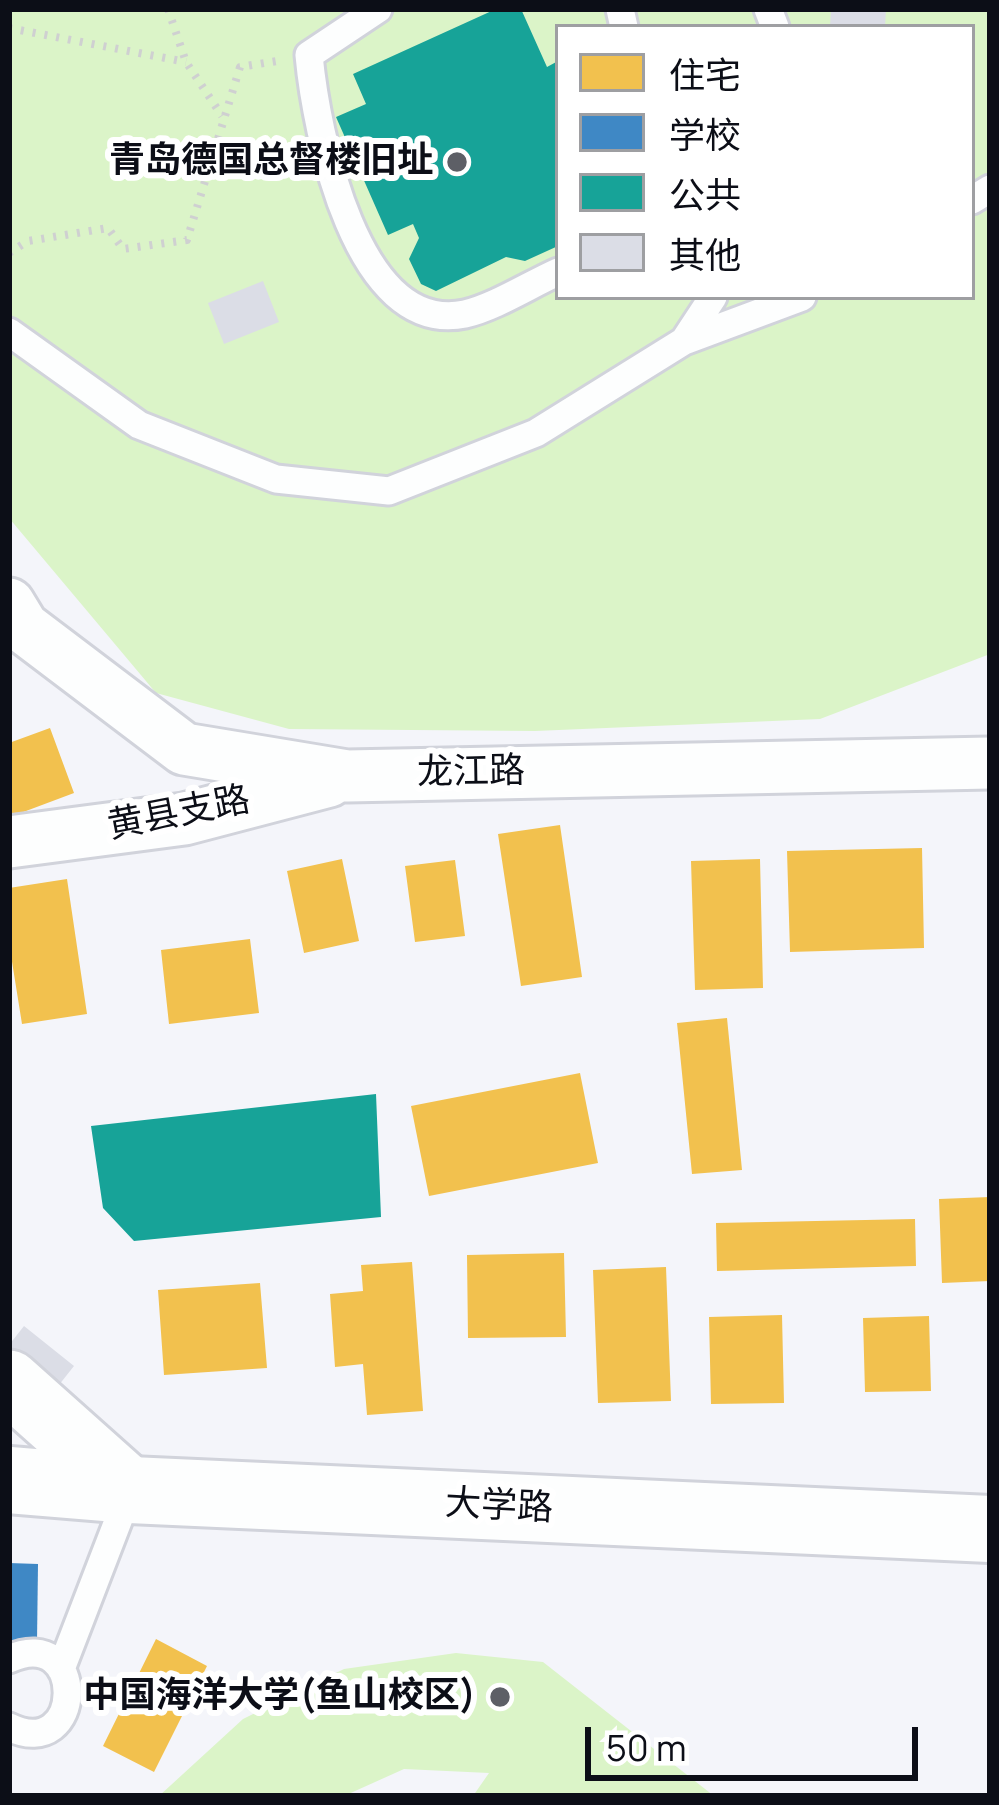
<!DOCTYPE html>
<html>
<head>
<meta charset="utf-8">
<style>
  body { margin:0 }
  #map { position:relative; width:999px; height:1805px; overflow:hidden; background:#f4f5fa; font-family:Manrope,"Noto Sans SC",sans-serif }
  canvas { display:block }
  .frame { position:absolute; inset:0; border:12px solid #0c0e17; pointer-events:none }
  .legend { position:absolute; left:555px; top:24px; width:420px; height:276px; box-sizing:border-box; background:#fff; border:3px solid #9e9fa2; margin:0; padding:15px 21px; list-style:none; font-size:36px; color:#0c0e17 }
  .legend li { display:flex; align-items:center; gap:24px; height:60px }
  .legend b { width:60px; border:3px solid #9e9fa2 }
  .scale { position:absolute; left:585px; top:1727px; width:333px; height:54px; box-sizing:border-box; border:6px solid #0c0e17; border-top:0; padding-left:15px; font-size:36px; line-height:42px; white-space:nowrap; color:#0c0e17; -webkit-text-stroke:9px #fff; paint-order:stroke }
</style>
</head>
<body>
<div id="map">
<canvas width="999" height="1805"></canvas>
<div class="frame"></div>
<ul class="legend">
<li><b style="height:33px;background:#f2c14e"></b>住宅</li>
<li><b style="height:33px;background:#3f88c5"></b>学校</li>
<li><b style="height:33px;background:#17a398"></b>公共</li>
<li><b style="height:33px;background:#dbdde6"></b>其他</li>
</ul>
<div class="scale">50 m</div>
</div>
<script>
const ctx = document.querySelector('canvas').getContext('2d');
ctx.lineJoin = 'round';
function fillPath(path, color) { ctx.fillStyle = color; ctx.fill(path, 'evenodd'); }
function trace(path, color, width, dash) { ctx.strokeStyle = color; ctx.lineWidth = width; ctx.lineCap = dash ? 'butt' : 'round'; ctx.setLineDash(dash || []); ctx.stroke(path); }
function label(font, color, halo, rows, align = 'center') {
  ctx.font = font + ' Manrope,"Noto Sans SC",sans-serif'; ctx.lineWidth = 12; ctx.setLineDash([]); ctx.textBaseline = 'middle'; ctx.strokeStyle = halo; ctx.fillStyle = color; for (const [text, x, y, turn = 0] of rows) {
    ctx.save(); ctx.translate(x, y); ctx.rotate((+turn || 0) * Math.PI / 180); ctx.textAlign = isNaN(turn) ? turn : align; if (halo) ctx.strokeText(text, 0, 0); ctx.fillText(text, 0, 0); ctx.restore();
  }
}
fillPath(new Path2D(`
  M9,9H990V654L820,719L535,731L289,729L156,693L9,518ZM558,27H972V297H558Z
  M456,1653L543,1662L714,1796H473L489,1773L404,1769L344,1796H159L243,1719L344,1669Z`), '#dbf4c8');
fillPath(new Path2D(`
  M50,728L74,793L10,817L9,743Z
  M560,825L582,977L521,986L498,834Z
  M922,848L924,948L790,952L787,851Z
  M342,859L359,941L304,953L287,871Z
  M760,859L763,988L695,990L691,861Z
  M455,860L465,936L415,942L405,866Z
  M67,879L87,1014L22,1024L9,943V888Z
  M250,939L259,1013L169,1024L161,950Z
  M727,1018L742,1170L692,1174L677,1023Z
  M580,1073L598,1163L429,1196L411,1106Z
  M990,1197V1281L942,1283L939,1199Z
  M915,1219L916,1266L717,1271L716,1223Z
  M564,1253L566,1337L468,1338L467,1255Z
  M412,1262L423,1411L367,1415L363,1364L335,1367L330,1294L363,1291L361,1265Z
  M666,1267L671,1401L598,1403L593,1270Z
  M260,1283L267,1368L164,1375L158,1290Z
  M782,1315L784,1403L711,1404L709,1317Z
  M929,1316L931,1391L865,1392L863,1318Z
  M156,1639L207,1666L154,1772L103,1746Z`), '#f2c14e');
fillPath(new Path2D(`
  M9,1563L38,1564L37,1642L9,1641Z`), '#3f88c5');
fillPath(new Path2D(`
  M496,9H521L547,67L558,61V246L525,261L506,257L436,291L421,284L409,259L419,238L413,224L388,235L336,117L366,104L353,74Z
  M376,1094L381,1217L134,1241L103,1208L91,1126Z`), '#17a398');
fillPath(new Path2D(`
  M831,9H886L885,27H830Z
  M263,281L279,322L224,344L208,303Z
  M24,1326L74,1366L51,1395L9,1361V1345Z`), '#dbdde6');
const service = new Path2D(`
  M378,9L309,55C316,131 356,337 465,314C495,307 529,285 558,272
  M620,9L624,27
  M768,9L775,27
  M972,200L990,189
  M9,332L139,425L276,479L389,491L536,433L684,341L713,297
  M684,341L802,297
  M9,1659C88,1623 85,1764 9,1727
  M61,1669L130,1490`);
const minor = new Path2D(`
  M9,604L23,627L184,749L347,776L990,763
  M9,842L184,819L329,781`);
const tertiary = new Path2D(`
  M9,1382L130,1490`);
const secondary = new Path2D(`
  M9,1480L130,1490L990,1529`);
trace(service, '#d1d3db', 33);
trace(minor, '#d1d3db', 57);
trace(tertiary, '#d1d3db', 69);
trace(secondary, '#d1d3db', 72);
trace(new Path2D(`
  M168,9L186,62L222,116
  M9,28L186,62
  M9,253L28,241L108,228L123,249L187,240L240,67L277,61`), '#cfd0d1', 8, [3, 9]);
trace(service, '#fdfefe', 27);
trace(minor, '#fdfefe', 51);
trace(tertiary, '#fdfefe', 63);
trace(secondary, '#fdfefe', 66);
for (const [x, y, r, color] of [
  [457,162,12,"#5d5f66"],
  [500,1697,12,"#5d5f66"]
]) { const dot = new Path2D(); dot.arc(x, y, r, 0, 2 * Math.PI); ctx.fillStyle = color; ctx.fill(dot); trace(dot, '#fff', 4.5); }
label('bold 36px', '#0c0e17', '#fff', [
  ["青岛德国总督楼旧址",433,162],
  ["中国海洋大学(鱼山校区)",476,1697]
], 'right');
label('36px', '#0c0e17', '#fff', [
  ["龙江路",471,773,-1],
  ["黄县支路",179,814,-11],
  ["大学路",499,1507,3]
]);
</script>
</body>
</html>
